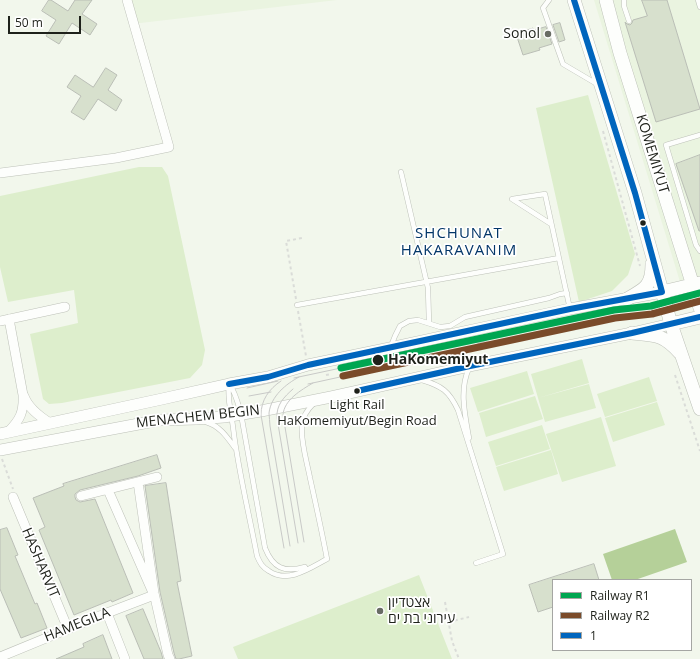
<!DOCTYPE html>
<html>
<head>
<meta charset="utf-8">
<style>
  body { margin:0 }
  #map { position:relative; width:700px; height:659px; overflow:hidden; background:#f2f7ec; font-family:"Open Sans",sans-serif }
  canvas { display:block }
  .legend { position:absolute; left:552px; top:579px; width:140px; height:72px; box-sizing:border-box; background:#fff; border:1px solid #a5a6a3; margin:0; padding:5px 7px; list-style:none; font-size:12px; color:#1e211a }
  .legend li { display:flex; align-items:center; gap:8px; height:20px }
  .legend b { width:20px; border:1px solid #a5a6a3 }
  .scale { position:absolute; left:8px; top:16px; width:73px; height:18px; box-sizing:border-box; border:2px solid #1e211a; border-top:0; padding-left:5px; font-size:12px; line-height:14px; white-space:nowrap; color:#1e211a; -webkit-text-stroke:3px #fff; paint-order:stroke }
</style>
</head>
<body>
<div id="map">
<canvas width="700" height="659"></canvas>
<ul class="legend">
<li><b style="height:5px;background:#00a651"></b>Railway R1</li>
<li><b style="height:5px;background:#7a4b2a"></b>Railway R2</li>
<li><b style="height:5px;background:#0065bd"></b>1</li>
</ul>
<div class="scale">50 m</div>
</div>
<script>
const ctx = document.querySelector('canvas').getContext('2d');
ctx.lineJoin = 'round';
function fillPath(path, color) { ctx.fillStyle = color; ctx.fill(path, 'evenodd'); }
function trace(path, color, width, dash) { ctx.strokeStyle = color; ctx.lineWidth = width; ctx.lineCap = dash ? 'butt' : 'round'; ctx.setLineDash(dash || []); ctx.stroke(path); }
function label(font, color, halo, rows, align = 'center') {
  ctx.font = font + ' "Open Sans",Heebo,sans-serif'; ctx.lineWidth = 3.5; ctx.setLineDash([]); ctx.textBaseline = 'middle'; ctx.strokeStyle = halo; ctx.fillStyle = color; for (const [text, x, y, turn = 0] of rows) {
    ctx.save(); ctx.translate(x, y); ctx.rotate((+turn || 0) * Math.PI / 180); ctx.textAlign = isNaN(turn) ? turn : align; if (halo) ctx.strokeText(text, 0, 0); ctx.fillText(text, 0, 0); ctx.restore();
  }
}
fillPath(new Path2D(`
  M127,0H337L132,24Z
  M594,0H700V289L684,295Z`), '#eaf4e0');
fillPath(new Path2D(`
  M588,95L635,254L628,275L612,291L579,302L536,108Z
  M139,167H162L168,176L205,350L202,365L190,378L62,403L49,404L43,399L30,334L78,323L74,290L8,302L0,267V196Z
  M582,359L589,383L538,398L531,374Z
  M527,371L534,394L478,412L470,388Z
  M649,377L657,401L605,417L597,394Z
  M589,384L596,408L545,422L538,398Z
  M535,396L543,419L486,437L479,413Z
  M657,402L665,425L613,442L605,418Z
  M601,417L616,466L562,482L546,434Z
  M542,425L550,449L496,466L488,442Z
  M551,450L558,474L504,491L496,467Z
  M419,575L452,659H238L233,647Z`), '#dec');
fillPath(new Path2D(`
  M675,529L687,562L635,580H612L603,554Z`), '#b5d099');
const building = new Path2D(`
  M49,0H51L68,11L75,0H92L82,14L97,24L90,35L72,23L59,44L46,36L56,20L42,11Z
  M642,0H667L700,109L656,122L625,22L627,24L630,25L632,23L633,20L647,16Z
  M560,23L565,40L559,42L553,25Z
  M546,27L552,44L539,48L540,50L523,55L516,34L533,28V30Z
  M106,68L117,75L108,90L122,100L116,111L98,99L84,120L71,112L81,96L67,87L75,75L93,87Z
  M700,155V231H699L676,164Z
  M157,455L161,468L138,476L80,490L75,494V497L76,500L80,502L95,499L133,593L112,602L111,600L74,615L39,530L45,527L33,498L64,486L63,484Z
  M166,483L181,581L177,582L192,656L179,659H176L174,653L160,592L145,486Z
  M7,528L18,555L15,556L35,604L37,603L47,628L21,638L0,589V530Z
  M594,564L599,580H553V607L538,612L529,585Z
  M143,609L161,652L163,659H144L126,616Z
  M103,635L112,659H56L84,647L83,644Z`);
fillPath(building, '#d7e0cd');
trace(building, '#babeb6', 1);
const service = new Path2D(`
  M549,0L543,8L563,64L597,84
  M624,0V6L629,21
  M698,0L700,7
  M700,135L666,145L696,245L700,251
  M401,172L428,288L429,323
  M551,224L512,199L545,194L570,309
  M297,305L559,258
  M391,346L395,336L400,326L409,321L418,320L440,327L450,326L465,317L549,298L560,294L567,293
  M422,380C442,386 449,391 458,410L503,554L476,563
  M229,384C227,398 231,412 233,427C238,470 249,513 257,556C260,563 262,567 269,571C288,584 310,568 327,559
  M230,385C236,394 238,404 241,414L265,548C273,568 284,573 305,567
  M314,403C308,409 303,415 302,424C300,440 307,462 310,478C316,505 322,532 327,559
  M206,422C220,426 227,437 235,448
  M469,438C465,415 459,390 469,368`);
const minor = new Path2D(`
  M0,173L116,158L169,147L127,0
  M0,321L65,307
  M24,396C28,408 39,416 50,423
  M8,432C20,420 24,412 23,395L9,319
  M138,482L154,593L168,655L170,659
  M81,496L157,477
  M13,497L68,629
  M107,613L125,659
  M0,657L107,613L154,595L108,490`);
const tertiary = new Path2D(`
  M0,434L162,399L229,384L268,377L308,365L390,348L570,309L662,292
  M0,450L160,420L196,419L224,417L261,411L331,397L470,366L632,333L671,324`);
const secondary = new Path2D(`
  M574,0L635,193L671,324L700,409
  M606,0L620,53L700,308
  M662,292L700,283
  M627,299C645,289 652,286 652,264
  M671,324L700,317
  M632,333C655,335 663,334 680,353`);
trace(service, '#bdc1b8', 5.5);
trace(minor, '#bdc1b8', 10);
trace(tertiary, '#bdc1b8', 12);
trace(secondary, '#bdc1b8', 14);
trace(new Path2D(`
  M603,131L640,266
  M296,299L286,241L302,238
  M650,303L654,318
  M298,311L306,356
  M326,375L331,374
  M675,375L700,451
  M2,459L13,489
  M445,602L452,641L459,659
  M449,622L469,617`), '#dadcd8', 2, [3, 3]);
trace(service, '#fdfefc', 4.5);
trace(minor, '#fdfefc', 9);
trace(tertiary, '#fdfefc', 11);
trace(secondary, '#fdfefc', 13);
trace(new Path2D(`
  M463,342H503
  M464,350L502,333
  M294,378L341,368
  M281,381C269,389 261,400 261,415L284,548
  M308,384L409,362
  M247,388L278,381
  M293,389C284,397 276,405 277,418L298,543
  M249,396L271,392
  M304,542L283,415C284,400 301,390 313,383
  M290,546L270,426C270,422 269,417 269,413C271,396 286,384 299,377`), '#c8c9c7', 1);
trace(new Path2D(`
  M229,384L268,377L308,365L570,309L662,292L635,193L574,0
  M357,391L470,366L632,333L700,317`), '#0065bd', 6);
trace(new Path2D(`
  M341,368L614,310L651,306L700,293`), '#00a651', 7);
trace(new Path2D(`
  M343,376L615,318L652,314L700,301`), '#7a4b2a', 7);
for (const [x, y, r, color] of [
  [548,34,4,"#686c64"],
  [643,223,3.5,"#1e211a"],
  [378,360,6,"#1e211a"],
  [357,391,3.5,"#1e211a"],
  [380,611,4,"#686c64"]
]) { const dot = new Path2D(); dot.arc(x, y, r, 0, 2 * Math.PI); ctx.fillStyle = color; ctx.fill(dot); trace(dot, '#fff', 1.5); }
label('13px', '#1e211a', '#fff', [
  ["Light Rail",357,405],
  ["HaKomemiyut/Begin Road",357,421]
]);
label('14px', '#1e211a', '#fff', [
  ["Sonol",540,34],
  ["אצטדיון",388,603,"left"],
  ["עירוני בת ים",388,619,"left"]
], 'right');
label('14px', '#1e211a', '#fff', [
  ["KOMEMIYUT",652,154,73],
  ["MENACHEM BEGIN",198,417,-6],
  ["HASHARVIT",40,563,67],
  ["HAMEGILA",77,625,-22]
]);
label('bold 14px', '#1e211a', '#fff', [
  ["HaKomemiyut",388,360]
], 'left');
ctx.letterSpacing = '1px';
label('15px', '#033668', '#fff', [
  ["SHCHUNAT",459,234],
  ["HAKARAVANIM",459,251]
]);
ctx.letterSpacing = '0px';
</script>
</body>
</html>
